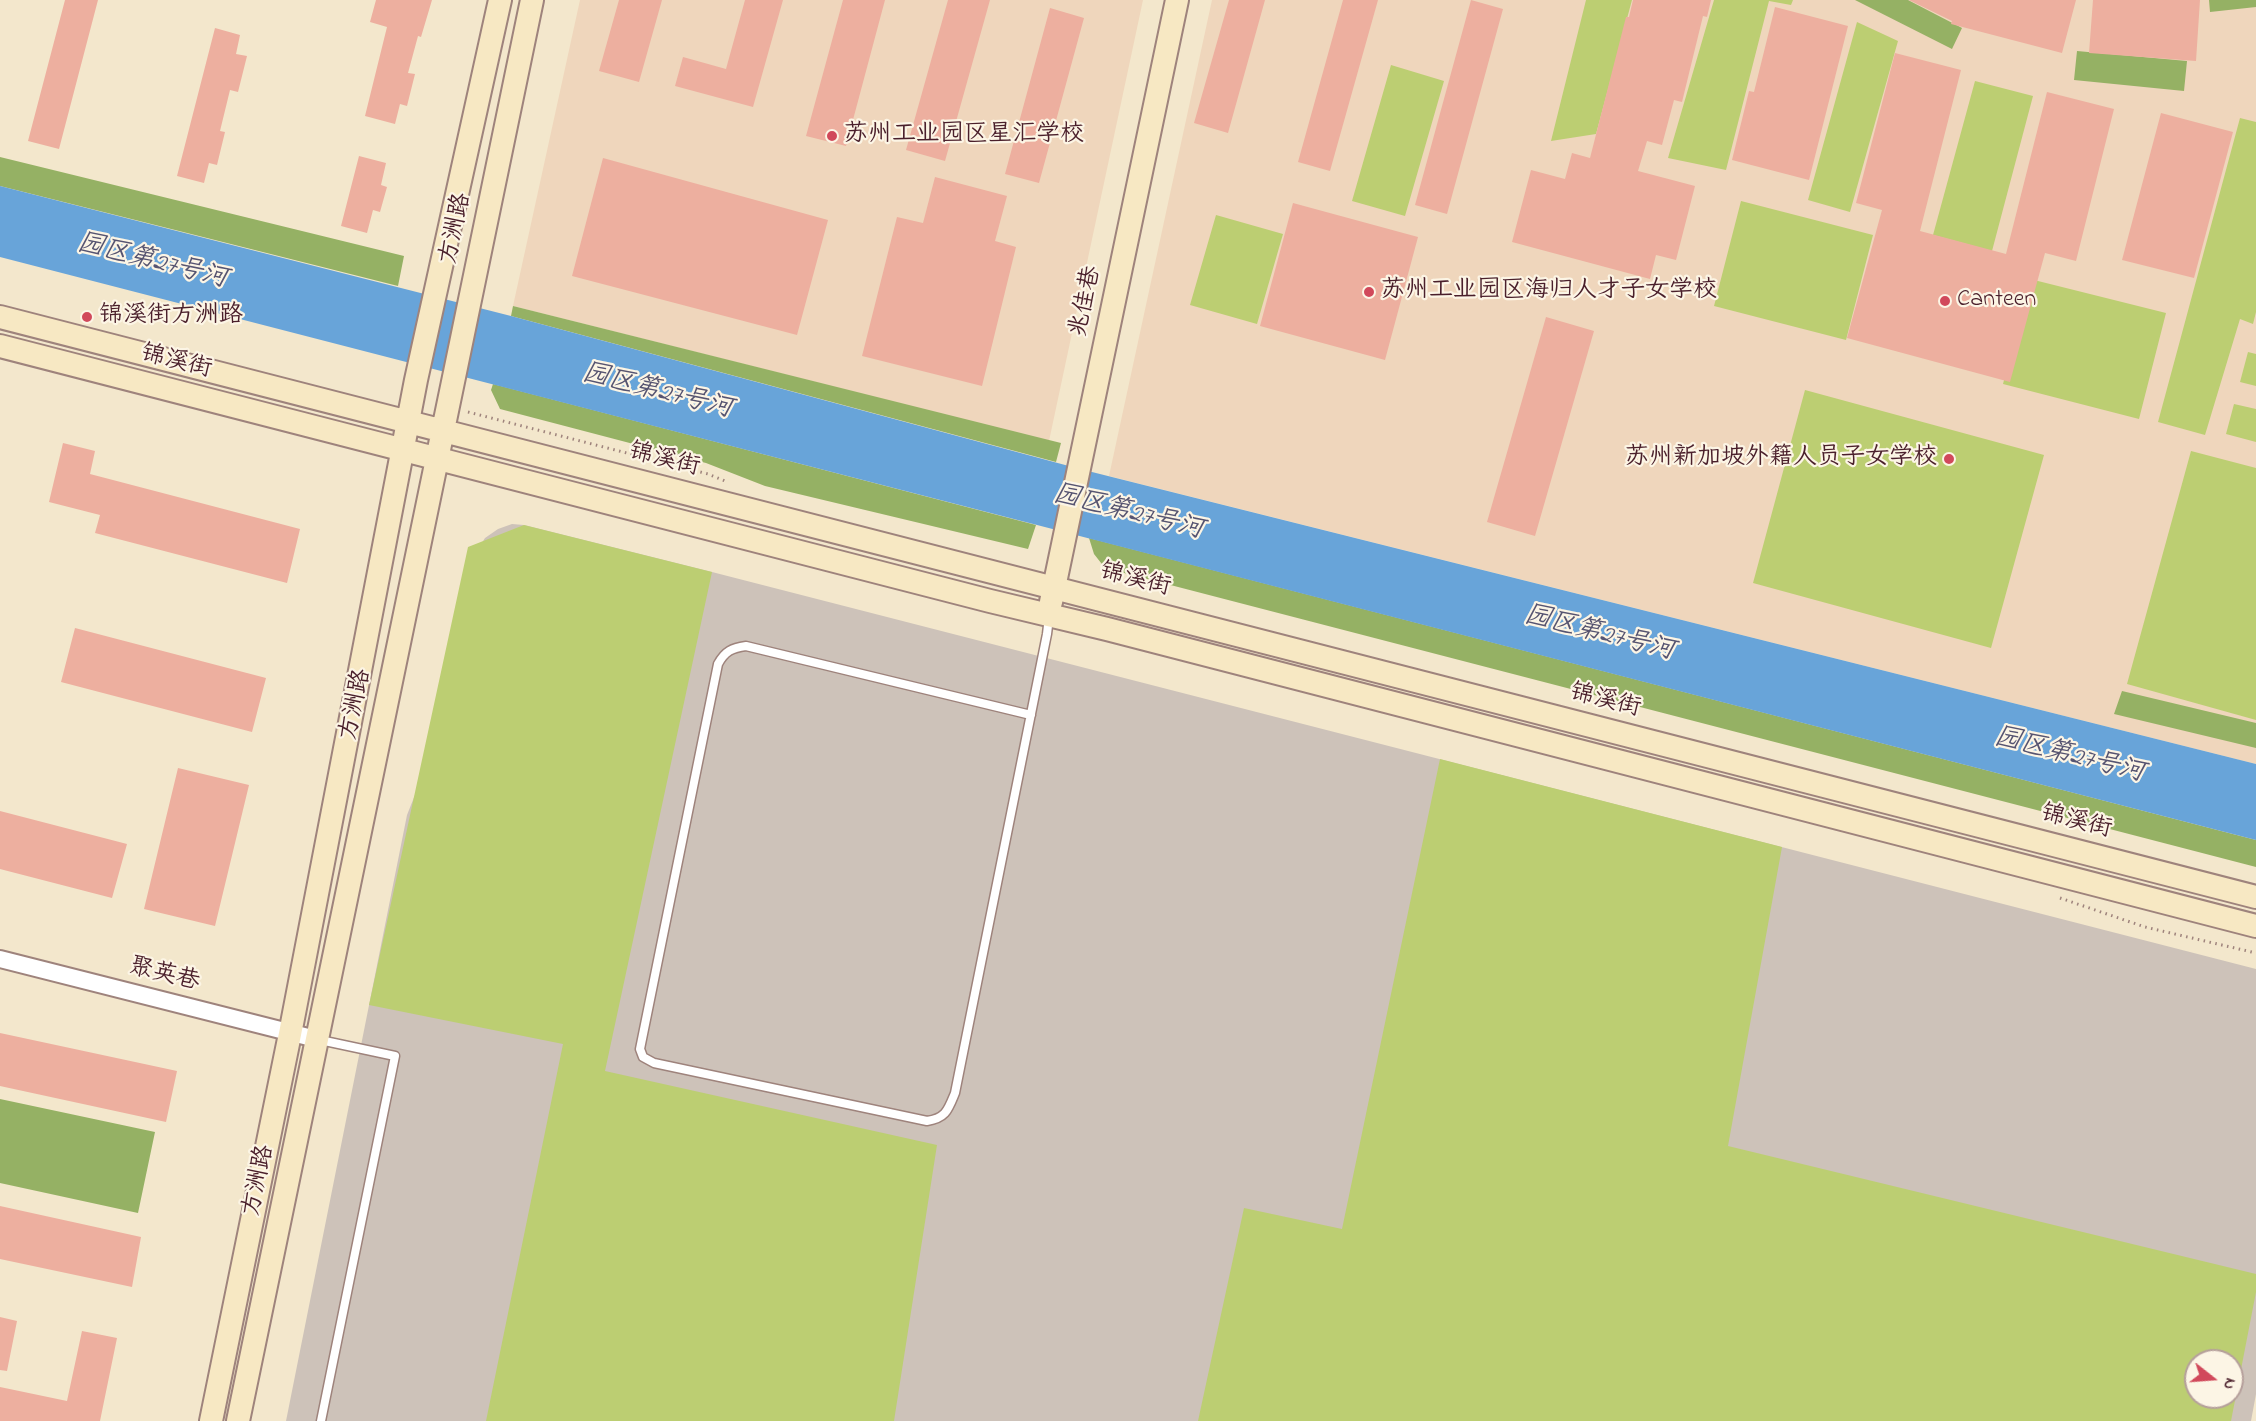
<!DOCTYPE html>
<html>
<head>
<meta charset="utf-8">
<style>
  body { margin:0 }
  #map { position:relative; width:2256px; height:1421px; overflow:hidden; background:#f3e7cc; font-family:"Indie Flower",sans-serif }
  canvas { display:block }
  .north { position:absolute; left:2184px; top:1349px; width:60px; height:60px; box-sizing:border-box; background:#fcf5e5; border:2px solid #b59f9b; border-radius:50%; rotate:107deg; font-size:16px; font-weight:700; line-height:24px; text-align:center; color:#4a1f2b }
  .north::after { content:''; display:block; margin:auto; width:21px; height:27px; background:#d1495b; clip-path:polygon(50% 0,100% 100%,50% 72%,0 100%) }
</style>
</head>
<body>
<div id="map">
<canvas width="2256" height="1421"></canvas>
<div class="north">N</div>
</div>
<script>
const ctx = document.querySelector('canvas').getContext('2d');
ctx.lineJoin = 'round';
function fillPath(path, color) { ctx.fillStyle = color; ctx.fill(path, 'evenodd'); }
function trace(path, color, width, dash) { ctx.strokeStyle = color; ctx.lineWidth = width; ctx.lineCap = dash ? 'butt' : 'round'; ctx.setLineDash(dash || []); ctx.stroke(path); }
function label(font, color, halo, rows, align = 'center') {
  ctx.font = font + ' "Indie Flower","LXGW WenKai TC",sans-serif'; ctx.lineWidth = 4.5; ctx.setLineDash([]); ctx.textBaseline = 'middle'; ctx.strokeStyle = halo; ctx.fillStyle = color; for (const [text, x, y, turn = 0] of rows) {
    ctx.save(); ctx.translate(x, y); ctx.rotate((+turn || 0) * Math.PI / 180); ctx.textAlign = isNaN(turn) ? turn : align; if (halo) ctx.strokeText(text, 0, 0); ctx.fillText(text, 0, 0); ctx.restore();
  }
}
fillPath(new Path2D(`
  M580,0H1143L1049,441L513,306Z
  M1212,0H2256V764L1109,476Z`), '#efd6bc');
fillPath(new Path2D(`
  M512,524L524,525L712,572L2256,969V1394L2251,1421H286L407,815L430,757L478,549L485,538L498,529ZM2196,1361H2232V1397H2196Z`), '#cdc2b9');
fillPath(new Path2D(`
  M1586,0H1632L1596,134L1551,141Z
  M1714,0H1793L1791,5L1769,1L1726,170L1668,158Z
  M1857,22L1898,41L1850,212L1808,200Z
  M1391,65L1444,81L1405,216L1352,201Z
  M1975,81L2033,96L1992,251L1933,235Z
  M2240,118L2256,122V312L2253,324L2240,319L2205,435L2158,422Z
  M1741,201L1873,235L1846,340L1714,306Z
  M1216,215L1283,234L1257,324L1190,305Z
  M2030,279L2166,313L2139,419L2003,384Z
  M2248,352L2256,354V386L2240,382Z
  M1805,390L2044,455L1991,648L1753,583Z
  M2234,404L2256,409V442L2226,434Z
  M2191,451L2256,468V720L2127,684Z
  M524,525L712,572L605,1071L937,1145L894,1421H486L563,1044L369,1005L468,547Z
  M1440,759L1782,847L1728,1146L2256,1274V1292L2231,1421H1198L1244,1208L1342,1229ZM2196,1361H2232V1397H2196Z`), '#bcce72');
fillPath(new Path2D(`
  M1855,0H1908L1962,28L1952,49Z
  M2209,0H2256V7L2210,12Z
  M2077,51L2187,61L2184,91L2074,80Z
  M0,157L404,256L398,286L0,186Z
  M513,306L1061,443L1056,462L511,316Z
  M493,384L1036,525L1028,549L765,486L706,463L500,409L491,390Z
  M1089,538L2256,840V867L1105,568L1094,554Z
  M2122,691L2256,723V748L2114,714Z
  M0,1099L155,1132L138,1213L0,1183Z`), '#95b164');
fillPath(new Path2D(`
  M0,186L511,316L1080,469L2256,764V840L0,257Z`), '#68a4d9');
fillPath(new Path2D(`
  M65,0H98L59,149L28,141Z
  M376,0H432L421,37L418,36L408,73L415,74L407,106L400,104L395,124L365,116L387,27L370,22Z
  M619,0H662L639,82L599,71Z
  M745,0H783L753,107L675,86L683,57L726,69Z
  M843,0H885L846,146L806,136Z
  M948,0H990L945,161L906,150Z
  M1229,0H1265L1228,133L1194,123Z
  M1343,0H1378L1330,171L1298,162Z
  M1471,0L1503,9L1447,214L1415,205Z
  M1633,0H1711L1707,17L1703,16L1682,102L1674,100L1662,145L1647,141L1638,171L1695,186L1676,260L1656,255L1650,279L1512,242L1531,170L1565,179L1572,153L1590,158L1626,17H1629Z
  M1909,0H2076L2062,53L1951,24L1952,21Z
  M2093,0H2200L2196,61L2089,53Z
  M1775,7L1848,26L1809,180L1732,160L1749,91L1754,92Z
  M1050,8L1084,18L1039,183L1005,174Z
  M215,28L240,35L236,54L247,56L238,92L230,90L220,131L225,132L217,165L209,163L204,183L177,176Z
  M1895,53L1961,70L1920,231L2006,254L2047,92L2114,109L2076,261L2045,253L2010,382L1847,338L1882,210L1856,203Z
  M2161,113L2233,132L2194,278L2122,260Z
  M359,156L386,163L381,185L387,187L380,212L373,210L367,233L341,226Z
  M603,158L828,220L797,335L572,276Z
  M935,177L1007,196L995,241L1016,247L982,386L862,356L897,217L923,223Z
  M1293,203L1418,237L1385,360L1260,326Z
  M1546,317L1594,331L1535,536L1487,522Z
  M63,443L95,451L90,474L300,529L287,583L95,533L100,515L49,502Z
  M75,628L266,678L252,732L61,682Z
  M178,768L249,785L215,926L144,909Z
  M0,811L127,844L112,898L0,869Z
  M0,1033L177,1071L166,1122L0,1086Z
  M0,1206L141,1237L132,1287L0,1259Z
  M0,1317L17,1321L7,1371L0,1370Z
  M82,1331L117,1338L100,1421H0V1387L67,1401Z`), '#edaf9f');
const lane = new Path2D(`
  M1031,715L746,646C732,648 725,651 718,664L640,1049L643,1057L654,1063L927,1121C946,1118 948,1110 955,1093L1047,634L1049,617
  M320,1040L395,1056L321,1421`);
const street = new Path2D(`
  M0,959L316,1039`);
const secondary = new Path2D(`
  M0,317L2256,897
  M0,346L990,601L1107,629L2256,926
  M1051,602L1177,0
  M211,1421L290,1034L416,380L500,0
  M238,1421L532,0`);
trace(lane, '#9e837c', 11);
trace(street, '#9e837c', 20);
trace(secondary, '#9e837c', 26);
trace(new Path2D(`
  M468,412L708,474L725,481
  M2060,898L2145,927L2256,953`), '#9e837c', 3, [1.5, 4.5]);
trace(lane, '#fff', 8);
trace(street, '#fff', 16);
trace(secondary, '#f7e8c3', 22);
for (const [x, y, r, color] of [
  [832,136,6,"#d1495b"],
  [1369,292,6,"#d1495b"],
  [1945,301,6,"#d1495b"],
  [87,317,6,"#d1495b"],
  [1949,459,6,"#d1495b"]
]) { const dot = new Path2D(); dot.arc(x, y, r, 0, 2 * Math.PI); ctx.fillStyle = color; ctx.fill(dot); trace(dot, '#fcf5e5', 2); }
label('24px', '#4a1f2b', '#fcf5e5', [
  ["苏州工业园区星汇学校",844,136],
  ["苏州工业园区海归人才子女学校",1381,292],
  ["Canteen",1957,301],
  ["锦溪街方洲路",99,317],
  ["苏州新加坡外籍人员子女学校",1937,459,"right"]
], 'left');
label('24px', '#4a1f2b', '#fcf5e5', [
  ["方洲路",457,229,-78],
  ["兆佳巷",1087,302,-78],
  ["锦溪街",176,363,14],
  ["锦溪街",664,461,14],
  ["锦溪街",1135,581,14],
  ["锦溪街",1605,702,14],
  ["方洲路",357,705,-78],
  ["锦溪街",2076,823,14],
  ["聚英巷",164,976,14],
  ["方洲路",260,1181,-78]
]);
label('italic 26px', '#565471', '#fcf5e5', [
  ["园区第27号河",152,263,14],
  ["园区第27号河",657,393,14],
  ["园区第27号河",1128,514,14],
  ["园区第27号河",1599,635,14],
  ["园区第27号河",2069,757,14]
]);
</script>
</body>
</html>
